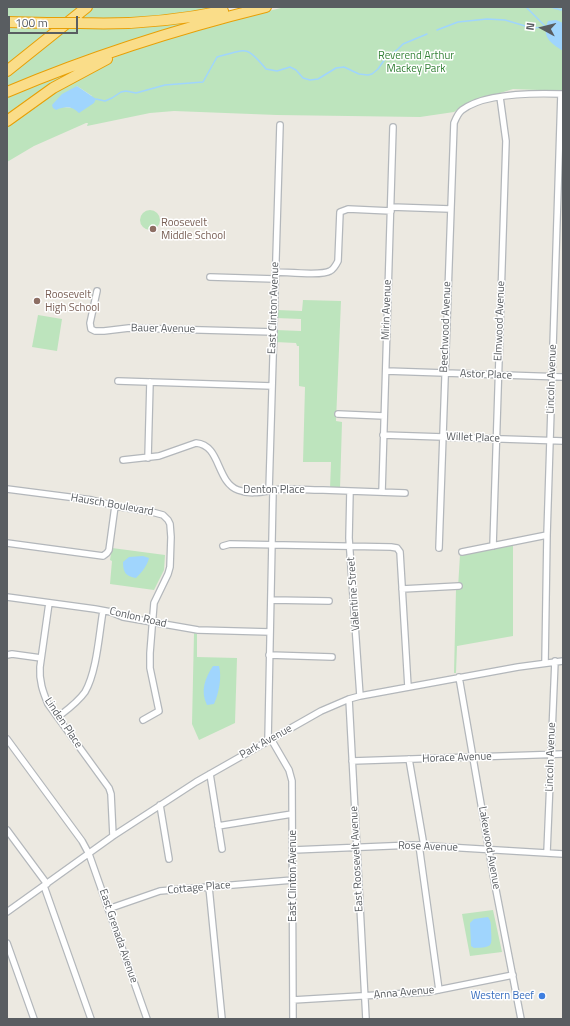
<!DOCTYPE html>
<html>
<head>
<meta charset="utf-8">
<style>
  body { margin:0 }
  #map { position:relative; width:570px; height:1026px; overflow:hidden; background:#ece9e1; font-family:"Titillium Web",sans-serif }
  canvas { display:block }
  .frame { position:absolute; inset:0; border:8px solid #595d61; pointer-events:none }
  .north { position:absolute; left:522px; top:8px; width:40px; height:40px; -webkit-text-stroke:3px #fff; paint-order:stroke; rotate:277deg; font-size:11px; font-weight:700; line-height:16px; text-align:center; color:#595d61 }
  .north::after { content:''; display:block; margin:auto; width:14px; height:18px; background:#595d61; clip-path:polygon(50% 0,100% 100%,50% 72%,0 100%) }
  .scale { position:absolute; left:8px; top:16px; width:70px; height:18px; box-sizing:border-box; border:2px solid #595d61; border-top:0; padding-left:5px; font-size:12px; line-height:14px; white-space:nowrap; color:#595d61; -webkit-text-stroke:3px #fff; paint-order:stroke }
</style>
</head>
<body>
<div id="map">
<canvas width="570" height="1026"></canvas>
<div class="frame"></div>
<div class="north">N</div>
<div class="scale">100 m</div>
</div>
<script>
const ctx = document.querySelector('canvas').getContext('2d');
ctx.lineJoin = 'round';
function fillPath(path, color) { ctx.fillStyle = color; ctx.fill(path, 'evenodd'); }
function trace(path, color, width, dash) { ctx.strokeStyle = color; ctx.lineWidth = width; ctx.lineCap = dash ? 'butt' : 'round'; ctx.setLineDash(dash || []); ctx.stroke(path); }
function label(font, color, halo, rows, align = 'center') {
  ctx.font = font + ' "Titillium Web",sans-serif'; ctx.lineWidth = 3; ctx.setLineDash([]); ctx.textBaseline = 'middle'; ctx.strokeStyle = halo; ctx.fillStyle = color; for (const [text, x, y, turn = 0] of rows) {
    ctx.save(); ctx.translate(x, y); ctx.rotate((+turn || 0) * Math.PI / 180); ctx.textAlign = isNaN(turn) ? turn : align; if (halo) ctx.strokeText(text, 0, 0); ctx.fillText(text, 0, 0); ctx.restore();
  }
}
fillPath(new Path2D(`
  M7,7H81L61,20L7,18Z
  M92,7H228L160,18L73,20Z
  M285,7H563V91L513,89L465,104L454,112L420,117L277,115L174,111L150,113L87,126L88,123H86L34,146L7,162V123L93,67L132,50L177,33ZM77,86L92,96L74,108L62,107Z
  M228,12L7,89V72L66,29L118,28Z
  M7,27L53,28L7,66Z
  M86,63L7,116V95Z
  M140 220a10 10 0 1 1 20 0a10 10 0 1 1-20 0Z
  M303,300L341,301L336,421L342,422L340,489H330L331,462H303L305,387L299,386V346H297L296,343L275,342L276,330L301,331V319L276,318L277,310L302,311Z
  M38,315L62,319L57,351L32,347Z
  M513,545V636L457,646L456,673H454L456,589L458,588L460,555Z
  M112,548L165,555L164,570L154,590L110,584L112,561L110,560Z
  M194,633L197,634V657L237,658L235,723L199,740L192,724Z
  M493,910L502,952L470,956L462,914Z`), '#bde4bd');
fillPath(new Path2D(`
  M556,20L563,23V51C551,43 541,37 548,21Z
  M77,86L96,99L94,103L79,113C72,106 65,106 56,110L53,108L52,105L62,94Z
  M143,556L149,558C147,566 142,572 136,578C126,576 123,573 123,562L129,557Z
  M213,666H219C222,677 219,693 214,704L207,705C200,691 205,678 213,666Z
  M488,917C491,921 491,924 491,929C492,947 493,947 474,948L471,946L470,923L474,919Z`), '#a0d5fd');
trace(new Path2D(`
  M526,7L546,27
  M551,7L561,10L563,7
  M437,30L458,22L487,19L505,20L532,28L545,27
  M96,99L105,101L112,98L121,92L126,91L136,93L165,85L203,82L217,57C247,49 246,45 266,69L277,71L290,67L296,70L303,78L310,80L318,79L336,68L344,67L359,74L368,75L372,74L378,69L385,59L398,49L403,44L427,34`), '#a0d5fd', 1.5);
const street = new Path2D(`
  M391,207L450,209
  M275,272C286,272 322,276 330,271C334,269 336,265 338,261L340,212L348,209L391,211
  M210,277L275,279
  M97,291L90,323L91,329L95,331H104L129,328L274,332
  M386,371L563,377
  M118,381L272,386
  M338,414L384,416
  M383,435L563,441
  M148,458L150,382
  M123,460L159,456L196,443C221,445 216,482 238,490C253,496 268,490 283,489C296,489 310,490 323,490C350,491 377,492 405,493
  M7,489L92,500L115,506L152,512L163,515L168,520L170,524L171,537L170,567L168,574L154,603L150,653V668L159,711L143,720
  M269,491L280,125
  M350,491L349,538L360,696
  M382,492L393,127
  M7,543L103,556L107,553L109,550L115,506
  M223,546L230,544L391,547L397,548L400,552L408,687
  M493,546L506,141L500,97
  M439,548L454,123C456,118 458,113 462,110C484,93 536,93 563,94
  M462,552L547,535
  M402,589L459,586
  M7,597L95,609L111,612L123,617L198,630L270,632
  M271,600L329,601
  M49,603L40,667C39,681 43,692 48,704L109,788L111,794L113,836
  M7,655L12,654L41,658
  M269,655L332,657
  M545,663L547,535L561,94
  M459,677L495,885L521,1019
  M349,699L366,1019
  M58,717C67,710 78,702 85,692C97,671 99,634 103,611
  M7,739L82,841L89,854L147,1019
  M271,739L289,770L292,781L293,1019
  M268,741L273,491
  M409,759L424,846
  M352,761L563,754
  M210,774L222,849
  M160,805L169,859
  M218,826L292,814
  M7,830L47,884
  M419,845L439,990
  M293,850L413,845L563,854
  M547,852L555,661
  M44,886L91,1019
  M209,887L222,1019
  M108,909L160,891L293,880
  M7,912L113,836L196,782L321,711L349,699L360,696L518,667L563,661
  M7,943L34,1019
  M293,1000L428,992L513,975`);
const highway = new Path2D(`
  M7,22L47,23
  M80,23C128,25 175,21 223,11
  M7,71L87,7
  M7,92C92,56 177,29 266,7
  M7,121L53,88L107,59`);
trace(street, '#b3b7bb', 8);
trace(highway, '#e89f05', 12);
trace(street, '#fff', 5.5);
trace(highway, '#fadd89', 10);
const highwayBridge = new Path2D(`
  M47,23H80`);
trace(highwayBridge, '#e89f05', 12, []);
trace(highwayBridge, '#fadd89', 10);
for (const [x, y, r, color] of [
  [153,229,4,"#8d6e63"],
  [37,301,4,"#8d6e63"],
  [542,996,4,"#3f7fe0"]
]) { const dot = new Path2D(); dot.arc(x, y, r, 0, 2 * Math.PI); ctx.fillStyle = color; ctx.fill(dot); trace(dot, '#fff', 1.5); }
label('11px', '#368339', '#fff', [
  ["Reverend Arthur",416,56],
  ["Mackey Park",416,69]
]);
label('11px', '#785e54', '#fff', [
  ["Roosevelt",161,223],
  ["Middle School",161,236],
  ["Roosevelt",45,295],
  ["High School",45,308]
], 'left');
label('11px', '#595d61', '#fff', [
  ["East Clinton Avenue",274,308,-88],
  ["Mirin Avenue",387,310,-88],
  ["Elmwood Avenue",500,321,-88],
  ["Beechwood Avenue",446,327,-88],
  ["Bauer Avenue",163,329,1],
  ["Astor Place",486,375,2],
  ["Lincoln Avenue",552,379,-88],
  ["Willet Place",473,438,2],
  ["Denton Place",274,490],
  ["Hausch Boulevard",112,505,10],
  ["Valentine Street",354,594,-94],
  ["Conlon Road",138,618,13],
  ["Linden Place",63,723,56],
  ["Park Avenue",266,742,-29],
  ["Lincoln Avenue",551,757,-88],
  ["Horace Avenue",457,758,-2],
  ["Rose Avenue",428,847,2],
  ["Lakewood Avenue",489,848,80],
  ["East Roosevelt Avenue",357,859,-93],
  ["East Clinton Avenue",293,876,-90],
  ["Cottage Place",199,888,-5],
  ["East Grenada Avenue",118,936,71],
  ["Anna Avenue",404,993,-5]
]);
label('11px', '#366cbe', '#fff', [
  ["Western Beef",534,996]
], 'right');
</script>
</body>
</html>
